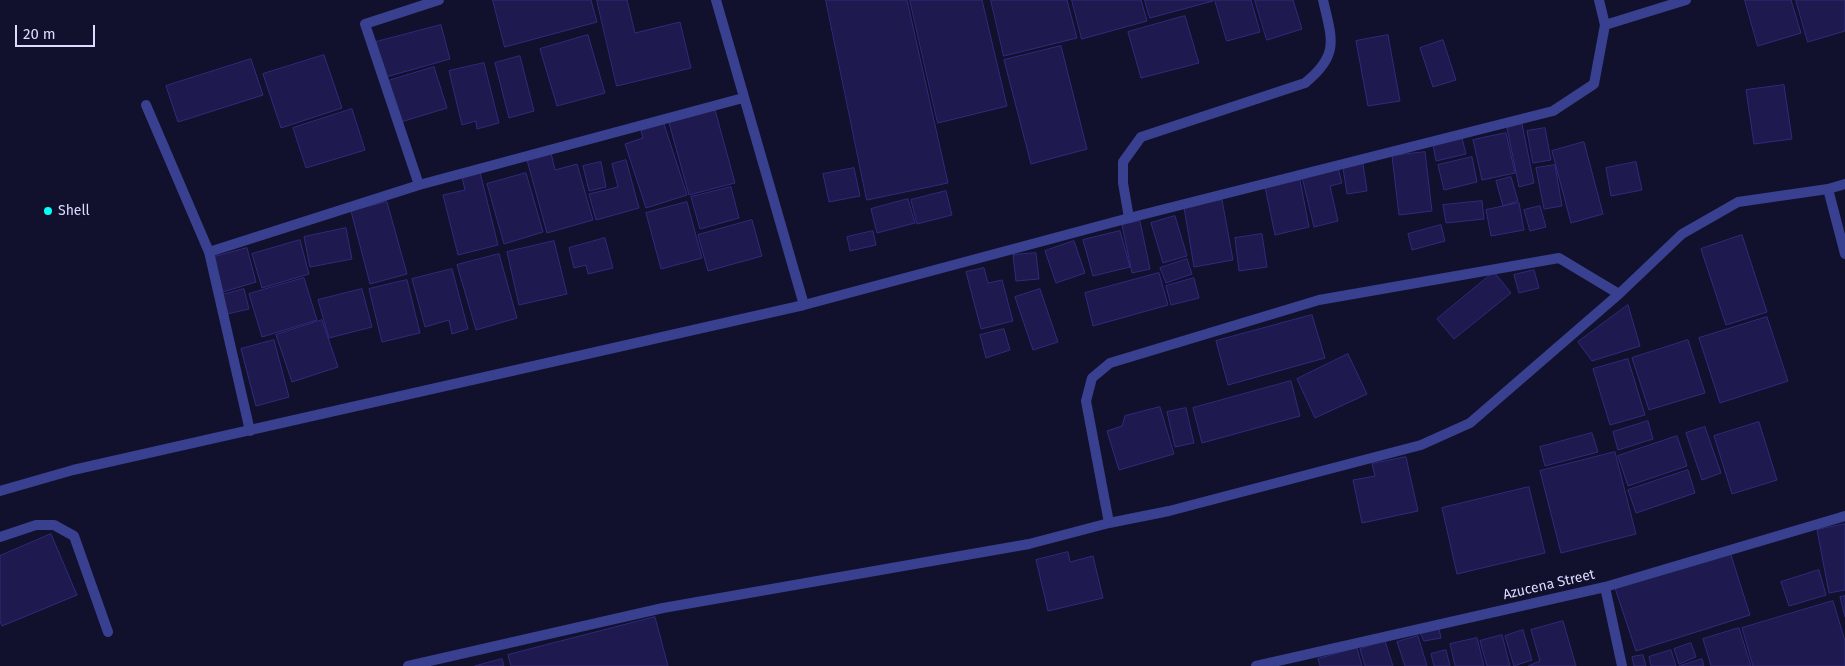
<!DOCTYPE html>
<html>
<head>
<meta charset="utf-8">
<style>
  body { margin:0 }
  #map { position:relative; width:1845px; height:666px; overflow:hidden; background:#11102d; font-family:"Fira Sans",sans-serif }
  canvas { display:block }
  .scale { position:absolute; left:15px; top:25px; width:80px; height:22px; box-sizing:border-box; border:2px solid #dbdcff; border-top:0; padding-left:6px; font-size:15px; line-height:18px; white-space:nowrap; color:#dbdcff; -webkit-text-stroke:4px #11102d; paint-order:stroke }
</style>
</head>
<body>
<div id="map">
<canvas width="1845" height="666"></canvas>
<div class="scale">20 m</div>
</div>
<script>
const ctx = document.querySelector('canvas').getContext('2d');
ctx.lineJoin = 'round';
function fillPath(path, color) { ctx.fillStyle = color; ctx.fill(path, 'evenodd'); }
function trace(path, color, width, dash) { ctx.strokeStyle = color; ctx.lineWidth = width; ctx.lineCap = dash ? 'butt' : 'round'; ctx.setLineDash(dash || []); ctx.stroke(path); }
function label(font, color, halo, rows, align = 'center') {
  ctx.font = font + ' "Fira Sans",sans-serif'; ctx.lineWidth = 5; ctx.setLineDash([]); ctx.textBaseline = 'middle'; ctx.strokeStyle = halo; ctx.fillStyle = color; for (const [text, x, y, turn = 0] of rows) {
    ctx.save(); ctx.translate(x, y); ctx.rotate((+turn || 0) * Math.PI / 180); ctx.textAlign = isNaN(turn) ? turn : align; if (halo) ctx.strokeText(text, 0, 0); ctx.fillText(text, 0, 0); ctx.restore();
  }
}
const building = new Path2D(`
  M493,0H591L597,22L505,47Z
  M597,0H627L635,33L680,22L691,68L617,86Z
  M826,0H907L948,183L867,200Z
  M910,0H982L1007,106L938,123Z
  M991,0H1067L1077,38L1004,56Z
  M1072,0H1141L1147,21L1082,39Z
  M1145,0H1213V1L1150,18Z
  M1215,0H1251L1260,32L1227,41Z
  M1255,0H1293L1302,29L1267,40Z
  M1745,0H1791L1801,33L1758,46Z
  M1796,0H1845V31L1808,42Z
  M1185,16L1199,63L1141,78L1128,32Z
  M441,25L450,59L386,77L376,42Z
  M588,35L605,93L557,106L540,49Z
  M1388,35L1400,101L1368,106L1356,41Z
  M1443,40L1456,80L1433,87L1420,48Z
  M1061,46L1087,149L1031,164L1004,60Z
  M324,55L342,108L281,128L263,74Z
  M520,56L534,111L509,118L495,63Z
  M251,59L263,95L178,122L166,86Z
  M484,63L499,123L477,129L476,121L462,125L449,71Z
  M434,67L447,108L401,122L388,81Z
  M1784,85L1792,139L1754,144L1746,90Z
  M352,109L365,150L306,168L293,128Z
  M715,110L735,183L689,195L669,123Z
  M664,124L687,195L646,208L625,144L643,138L641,131Z
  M1522,124L1534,183L1519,187L1507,128Z
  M1545,128L1551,160L1533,163L1527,131Z
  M1506,133L1515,173L1482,180L1473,140Z
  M1462,138L1466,154L1436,161L1433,145Z
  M1584,142L1603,214L1571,223L1552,151Z
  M1425,152L1432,211L1399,215L1392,156Z
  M551,153L555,170L577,164L593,220L547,233L527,160Z
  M1472,157L1477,182L1444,190L1438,165Z
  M626,160L639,208L596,220L589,194L618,187L612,164Z
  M601,162L606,187L589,191L583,166Z
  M1636,162L1642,190L1611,196L1606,168Z
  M1363,164L1367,191L1347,194L1343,168Z
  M1555,165L1562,206L1544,209L1536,168Z
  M854,168L860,196L829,202L823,174Z
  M1338,168L1342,183L1330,186L1338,221L1314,227L1302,177Z
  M480,172L498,245L458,255L443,195L465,190L462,177Z
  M526,173L543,232L504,244L487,184Z
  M1511,177L1518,201L1503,206L1496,181Z
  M1300,180L1309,227L1275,235L1265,187Z
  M731,187L739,218L700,229L691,197Z
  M946,191L952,215L917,224L911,200Z
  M908,199L915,223L877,233L871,209Z
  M1222,200L1233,260L1194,267L1184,207Z
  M1482,201L1484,219L1446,223L1443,205Z
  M387,202L407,274L370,284L351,211Z
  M687,202L702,258L661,269L646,213Z
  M1519,203L1524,230L1491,236L1486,210Z
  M1540,206L1546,227L1530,231L1524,210Z
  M1175,216L1187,256L1163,263L1151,223Z
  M752,220L762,256L708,271L698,235Z
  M1140,221L1150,269L1132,273L1122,225Z
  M1441,225L1445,241L1412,250L1408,234Z
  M346,228L352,259L310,267L304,237Z
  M873,231L876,245L850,251L847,237Z
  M1120,231L1130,267L1093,276L1083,240Z
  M1262,234L1267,267L1239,271L1235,238Z
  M1742,235L1767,312L1726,325L1701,249Z
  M605,238L613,268L588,274L586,265L574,268L569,248Z
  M300,240L309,274L262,288L252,254Z
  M554,241L567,294L519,305L507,252Z
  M1074,241L1085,273L1056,283L1045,251Z
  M247,248L256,282L223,292L214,257Z
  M1036,253L1039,279L1016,281L1013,255Z
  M499,254L517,318L476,330L457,265Z
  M1187,259L1192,274L1166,283L1160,268Z
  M984,268L988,283L1002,280L1013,321L981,329L966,272Z
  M452,269L468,329L452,334L449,320L425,327L412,279Z
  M1534,270L1539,288L1519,293L1514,275Z
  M1494,272L1511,293L1454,339L1437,319Z
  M1159,273L1168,305L1093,326L1085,293Z
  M304,278L317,320L262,337L249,294Z
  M1194,278L1199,298L1171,305L1166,286Z
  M407,280L420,333L382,342L369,289Z
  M244,289L249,309L227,314L222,295Z
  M362,289L372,327L329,338L318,300Z
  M1040,289L1058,342L1033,350L1015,297Z
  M1628,305L1640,346L1592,361L1578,342Z
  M1312,315L1325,358L1228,385L1216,341Z
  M1767,317L1788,381L1720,403L1699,338Z
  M322,320L338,367L292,382L276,335Z
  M1004,329L1010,350L986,358L980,335Z
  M274,340L289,397L256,406L241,349Z
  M1688,340L1705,393L1649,410L1632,358Z
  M1348,354L1367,394L1315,418L1297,379Z
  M1628,359L1645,415L1610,425L1593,369Z
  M1291,381L1300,416L1202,443L1193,408Z
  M1160,407L1174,454L1119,470L1107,431L1122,426L1125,416Z
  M1186,408L1194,443L1175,447L1167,412Z
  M1648,421L1653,439L1618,450L1613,432Z
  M1759,422L1777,480L1732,494L1714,436Z
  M1705,427L1721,473L1702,480L1686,433Z
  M1592,433L1598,452L1545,466L1540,447Z
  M1677,436L1687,466L1628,486L1618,456Z
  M1615,452L1636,534L1561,553L1540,471Z
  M1406,457L1418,511L1362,523L1353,480L1375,476L1372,464Z
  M1688,470L1695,493L1636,513L1628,490Z
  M1529,487L1545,553L1457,574L1442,508Z
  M1845,524V590L1829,593L1817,530Z
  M51,534L77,595L2,626L0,621V556Z
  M1068,552L1070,562L1093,556L1103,598L1048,611L1036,560Z
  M1730,552L1750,615L1636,651L1615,588Z
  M1819,570L1826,595L1789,606L1781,582Z
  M1845,596V617L1840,597Z
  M1833,601L1845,641V666H1753L1742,628Z
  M655,617L668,666H511L508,655Z
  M1563,621L1576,666H1528L1540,661L1531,630Z
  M1739,628L1751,666H1711L1703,639Z
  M1439,629L1441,638L1424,641L1420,633Z
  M1523,630L1532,660L1514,666L1505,636Z
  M1502,635L1510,666H1487L1480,641Z
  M1418,636L1427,666H1405L1397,642Z
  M1477,638L1484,666H1455L1450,644Z
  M1385,641L1393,666H1365L1360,649Z
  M1691,643L1696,657L1679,664L1674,649Z
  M1357,648L1362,666H1320L1318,659Z
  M1446,650L1450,666H1434L1431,654Z
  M1671,650L1676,666H1651L1649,657Z
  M1643,655L1646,666H1634L1632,657Z
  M502,659L504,666H475Z
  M1702,659L1704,666H1679Z`);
fillPath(building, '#1e1a4f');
trace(building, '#302b7d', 1);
trace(new Path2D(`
  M1129,218L1123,183V162L1141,137L1305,83C1340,55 1332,39 1323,0
  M0,537L36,525H54L74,536L108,632`), '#38408f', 10);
trace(new Path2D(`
  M716,0L804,305
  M1605,25L1686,0
  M146,105L209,252L250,431
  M419,185L365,24L439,0
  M1828,189L1845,254
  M209,252L419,185L743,98
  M0,491L73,470L804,305L1129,218L1553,111L1594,84L1605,25L1599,0
  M1109,523L1086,401L1092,378L1110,363L1319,300L1559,258L1619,294
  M1605,587L1622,666
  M408,666L663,608L1029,544L1109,523L1169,511L1421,445L1470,423L1619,294L1682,234L1738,202L1828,189L1845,184
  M1256,666L1605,587L1845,516`), '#38408f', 10);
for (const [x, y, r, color] of [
  [48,211,5,"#07fff7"]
]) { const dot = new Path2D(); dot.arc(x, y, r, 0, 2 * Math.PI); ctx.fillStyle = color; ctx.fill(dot); trace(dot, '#11102d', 2); }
label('14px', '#dbdcff', '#11102d', [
  ["Shell",58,211]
], 'left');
label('14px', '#dbdcff', '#11102d', [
  ["Azucena Street",1549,585,-13]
]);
</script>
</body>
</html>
